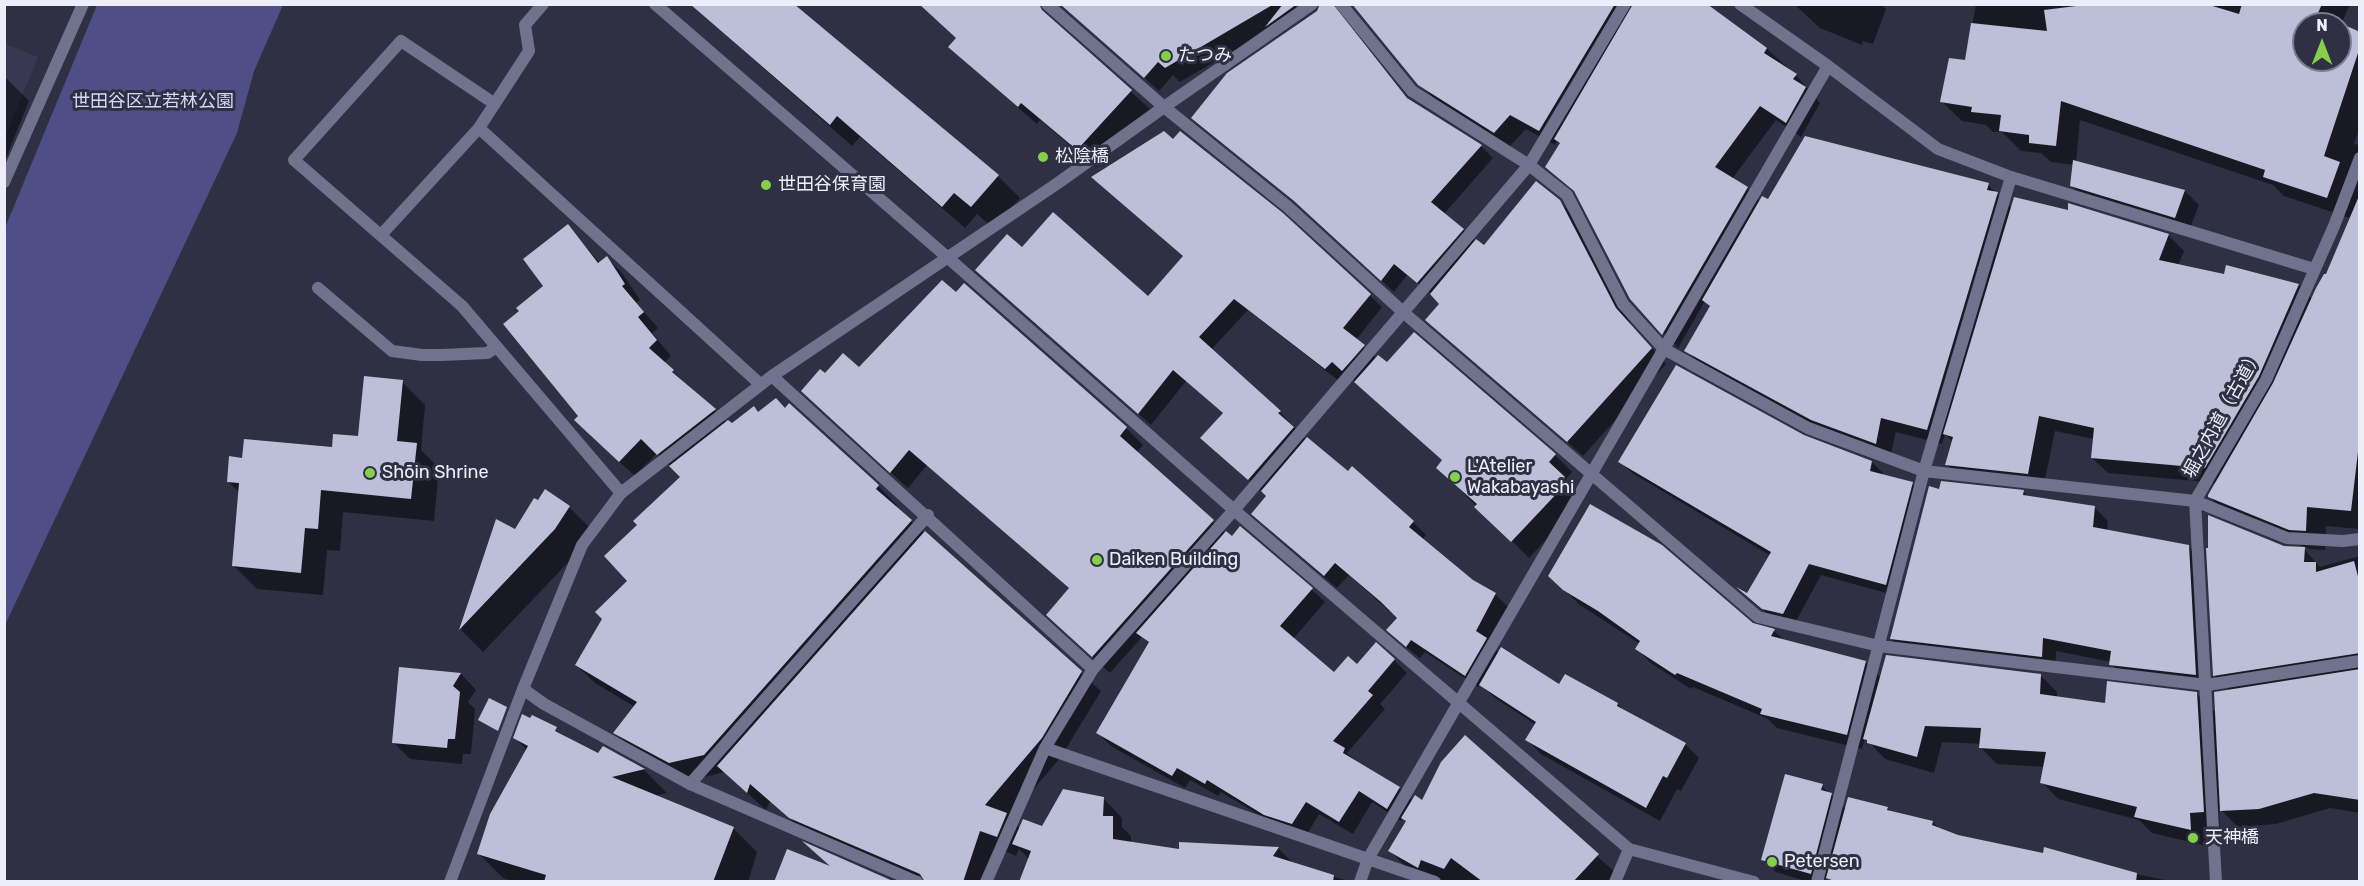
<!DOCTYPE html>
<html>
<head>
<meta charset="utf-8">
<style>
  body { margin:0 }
  #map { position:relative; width:2364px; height:886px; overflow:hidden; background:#303044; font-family:Rubik,sans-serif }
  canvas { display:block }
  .frame { position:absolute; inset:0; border:6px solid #eeeefb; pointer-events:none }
  .north { position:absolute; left:2292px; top:12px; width:60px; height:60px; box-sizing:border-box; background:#303044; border:2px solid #7c7c8d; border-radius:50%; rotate:0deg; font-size:16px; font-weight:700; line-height:24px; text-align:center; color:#eeeefb }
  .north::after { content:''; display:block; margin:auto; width:21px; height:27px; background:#85cf4d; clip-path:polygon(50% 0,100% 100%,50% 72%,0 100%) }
</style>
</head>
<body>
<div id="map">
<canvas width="2364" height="886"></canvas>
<div class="frame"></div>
<div class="north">N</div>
</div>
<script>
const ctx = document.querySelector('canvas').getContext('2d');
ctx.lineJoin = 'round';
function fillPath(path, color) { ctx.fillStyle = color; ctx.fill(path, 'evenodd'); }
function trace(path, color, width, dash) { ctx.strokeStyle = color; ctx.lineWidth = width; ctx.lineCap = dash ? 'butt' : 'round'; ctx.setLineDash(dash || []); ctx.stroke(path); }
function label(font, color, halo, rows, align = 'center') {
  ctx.font = font + ' Rubik,"Noto Sans JP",sans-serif'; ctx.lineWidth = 6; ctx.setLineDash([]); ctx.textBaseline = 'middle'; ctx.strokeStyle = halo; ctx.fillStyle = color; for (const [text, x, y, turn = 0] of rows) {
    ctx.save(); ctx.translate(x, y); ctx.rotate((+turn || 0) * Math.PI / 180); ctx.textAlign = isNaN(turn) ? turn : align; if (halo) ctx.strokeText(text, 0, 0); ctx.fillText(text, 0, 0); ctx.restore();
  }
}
fillPath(new Path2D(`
  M5,44L38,57L5,138Z`), '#383853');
fillPath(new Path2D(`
  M97,5H283L254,71L237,133L5,625V228Z`), '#504e86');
fillPath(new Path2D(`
  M919,4H1017L1045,15L1150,109L1096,167L1040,120L1037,124L969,65L950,47L957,39Z
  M1062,4H1293L1300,12L1180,82L1173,75L1159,91Z
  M1354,4H1704L1767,49L1796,75L1820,103L1801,137L1776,120L1732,179L1747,188L1761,202L1988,185L2012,209L2168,235L2184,251L2178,266L2225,276L2227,267L2299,285L2312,299L2327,275L2350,218L2284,196L2273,185L2080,120L2076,162L2185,191L2199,205L2189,231L2086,200L2072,186L2074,165L2051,162L2041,153L2021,151L2002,132H1993L1986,125L1962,121L1942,102L1966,61L1976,4H2350L2341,25L2360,34V127L2354,144L2360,145V529L2326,526L2325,550L2310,549L2230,517L2210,497L2217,483L2108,473L2092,458L2094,439L2055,431L2043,489L1963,480L1947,465L1953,442L1945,434L1942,444L1896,432L1890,458L1828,435L1701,365L1686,350L1711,308L1705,301L1678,348L1631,298L1578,195L1547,167L1561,145L1557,141L1555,145L1526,129L1509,147L1434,99ZM2304,24H2340V60H2304Z
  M1794,4H1881L1886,9L1873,44L1863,41L1862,45L1820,28Z
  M693,6L998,176L1020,198L993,228L977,214L965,228L860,137L852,146Z
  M1347,24L1410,101L1481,146L1493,158L1444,214L1484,247L1559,201L1576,218L1631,325L1666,364L1583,456L1427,320L1441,304L1431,293L1407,275L1394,292L1308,213L1193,118Z
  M4,76L29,101L4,163Z
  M568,226L600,263L607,258L622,273L640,300L636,303L658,328L652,333L671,356L664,363L727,423L732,425L759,413L786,409L790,405L878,486L897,505L895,507L1101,691L1061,757L1009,818L1020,828H1042L1103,798L1122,818V827L1131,836V843L1180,851L1181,844L1278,848L1294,864L1351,882H1020L1029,859L1019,849L1016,856L1000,849L988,882H944L920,873L916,882L810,837L770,801L766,810L724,772L689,781L634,751L615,732L635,707L595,683L576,665L629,581L639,525L682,477L657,453L635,476L591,436L580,417L545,286Z
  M1022,249L1148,298L1369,295L1382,307L1356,340L1376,358L1555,455L1572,472L1566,479L1581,495L1577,507L1529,558L1438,468L1444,461L1345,373L1339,381L1248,310L1211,350L1280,412L1306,440L1413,522L1426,535L1422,540L1472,582L1495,594L1508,607L1489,643L1499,653L1560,686L1618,704L1625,712L1685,744L1699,758L1681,791L1677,789L1660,821L1541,754L1527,740L1536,725L1495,698L1480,684L1478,687L1425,652L1420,658L1401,643L1398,619L1349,575L1337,588L1266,527L1268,496L1215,451L1224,414L1186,381L1151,425L977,270Z
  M859,369L1126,428L1143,445L1136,453L1226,534L1312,590L1325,602L1293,639L1334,674L1357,666L1394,660L1407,673L1380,704L1385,709L1347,753L1358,763L1399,788L1413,801L1423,802L1465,738L1617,874L1610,882H1428L1409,870L1390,851L1407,822L1403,817L1401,821L1372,802L1353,834L1319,814L1306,836L1279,827L1221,792L1218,796L1190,780L1185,788L1111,746L1098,733L1150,644L1142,637L1110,673L1065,632L1070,589L927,465L908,488L820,408L825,375Z
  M402,382L425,405L421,450L439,468L434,521L343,512L340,551L327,550L323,595L257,589L234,566L240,493L228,482L244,459L333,449L359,438Z
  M1803,437L1872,462L1883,473L1882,476L1912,484L1923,495L1897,596L1821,575L1794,625L1775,620L1744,594L1748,595L1771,556L1632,473L1620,461Z
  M1942,483L2024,492L2029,498L2095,508L2108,521L2107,531L2188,546L2202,560L2209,688L2124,678L2111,662L2056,651L2055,670L1905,652L1891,639Z
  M569,507L592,530L578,552L483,652L461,630L497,522L515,531Z
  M2284,547L2304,549L2320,567L2360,556V813L2330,808L2276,824L2238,827L2219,808L2220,829H2206L2207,846L2152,833L2139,820L2058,799L2042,782L2045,767L1997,764L1980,747L1981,744L1942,742L1934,773L1885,759L1865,738L1862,749L1777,728L1768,719L1693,687L1691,689L1652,664L1637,649L1640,644L1580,605L1550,576L1774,631L1785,641L1865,662L1881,678L2040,675L2057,692V698L2106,705L2197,694L2216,713L2230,691L2214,675Z
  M401,669L461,674L476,690L468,702L475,709L471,754H463L462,764L410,759L394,743Z
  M532,717L598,755L604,748L644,770L667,793L655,796L733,828L757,852L748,882H515L503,878L479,854L527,750L515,738Z
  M1822,786L1846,809L1887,808L1892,813L1933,822L1941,830L1957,836L2174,882H1832L1826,876L1824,882H1808L1776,872L1763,860Z`), '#0007');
fillPath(new Path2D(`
  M690,4H794L999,175L971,207L954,193L942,207L837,116L830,125Z
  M919,4H1039L1042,10L1132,90L1077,150L1021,103L1018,107L948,47L956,38Z
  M1060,4H1274L1165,68L1158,62L1144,78Z
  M1283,4H1297L1265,27Z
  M1320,4H1333L1407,98L1482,145L1431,202L1464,229L1417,283L1394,264L1381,281L1294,201L1191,118L1227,73L1317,11Z
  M1352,4H1615L1539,131L1510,115L1494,133L1418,85Z
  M1633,4H1707L1767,48L1764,53L1797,74L1793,79L1806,87L1786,123L1760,106L1715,167L1748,187L1662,335L1630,299L1574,191L1545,167L1560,143L1554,139Z
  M2092,4H2206L2239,14L2242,4H2322L2318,13L2360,32V47L2324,156L2340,162L2327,198L2263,177L2265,170L2061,101L2056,146L2029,143V135L1999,131L2001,115L1971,112L1972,107L1940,102L1949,58L1965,60L1971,23L2047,31L2044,10ZM2304,24H2340V60H2304Z
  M1164,131L1173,139L1180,131L1283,213L1371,294L1343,328L1365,345L1342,371L1332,362L1325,369L1234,299L1199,337L1281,411L1278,413L1294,427L1248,480L1200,438L1223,413L1173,370L1138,414L975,270L1007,234L1022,247L1053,212L1148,296L1183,256L1091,177Z
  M1805,136L1989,183L1987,190L1998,192L1927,430L1881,418L1876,444L1811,420L1684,351L1710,306L1702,300L1762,196L1768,199Z
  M2073,160L2185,190L2175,218L2070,186Z
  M1536,181L1560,200L1616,308L1652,348L1567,442L1425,320L1439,304L1430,294L1476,239L1484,245Z
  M2359,196L2360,435L2351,511L2307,507L2306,531L2289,530L2208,497V495L2273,383L2316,288L2324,274H2326Z
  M2014,197L2068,210V203L2169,234L2159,260L2224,274L2226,265L2299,284L2259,376L2205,468L2091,458L2094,428L2039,416L2028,474L1945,465L1953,437L1943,434Z
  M568,224L598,263L607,256L625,284L622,286L644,312L638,317L657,340L649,348L674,370L672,372L716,409L657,455L641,439L619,462L574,420L578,416L503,324L519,311L516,308L543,286L523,259Z
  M942,280L956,292L964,283L1127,427L1120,436L1214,520L1092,657L1046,615L1069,588L909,450L890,473L801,391L820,369L825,373L843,353L859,367Z
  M1414,332L1556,454L1549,462L1565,477L1557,486L1561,489L1511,542L1474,507L1477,504L1436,468L1442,460L1354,382L1378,355L1387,362Z
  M1676,365L1804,435L1872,461L1870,471L1913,482L1886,585L1809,564L1783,614L1762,609L1736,587L1747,593L1771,552L1618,462Z
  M364,376L403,380L397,441L417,443L411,499L321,490L318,529L305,528L301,573L232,566L239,483L227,482L229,456L242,458L244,439L332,447L333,434L358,436Z
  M776,398L785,408L789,403L879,485L876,489L912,520L704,755L669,763L613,733L637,702L575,665L602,619L595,612L627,581L604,556L637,525L633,521L680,477L669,466L728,420L732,423L754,406L758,412Z
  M1307,437L1348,471L1352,466L1414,521L1409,527L1473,580L1496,593L1476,631L1487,638L1465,676L1411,640L1406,647L1386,630L1397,618L1381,602L1335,563L1324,576L1251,514L1266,496L1261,491Z
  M1941,481L2024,490L2023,495L2095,506L2093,527L2189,545L2196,675L2109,665L2111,651L2043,638L2042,657L1890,639L1929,486L1939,489Z
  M545,489L570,506L555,529L459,630L496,519L515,529L534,498L538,500Z
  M1590,504L1662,545L1753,623L1775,629L1771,636L1866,661L1847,735L1760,714L1762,709L1677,673L1675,675L1635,649L1640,641L1598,611L1563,590L1548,576Z
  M2208,515L2284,546L2305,547L2304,562H2316V572L2354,561L2360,584V653L2213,676L2206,548H2208Z
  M1240,526L1313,588L1280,626L1334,672L1348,656L1357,664L1376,642L1395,659L1368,691L1373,695L1333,741L1345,748L1343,753L1400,787L1387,809L1359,791L1339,822L1306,802L1292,824L1264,815L1207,780L1205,784L1177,768L1172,776L1096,733L1149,642L1136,633L1226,531L1232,536Z
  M925,531L1082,671L1042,738L985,805L1007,813L997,837L980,831L963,882H925L920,874L789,818L750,784L747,793L717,766Z
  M1501,647L1559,684L1565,674L1618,703L1617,706L1686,743L1667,778L1663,776L1646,808L1525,740L1536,722L1479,685Z
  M1886,655L2041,674L2040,694L2105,703L2107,681L2197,692L2204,812L2190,813L2191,830L2134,817L2137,807L2040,783L2046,752L1979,748L1981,728L1925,726L1917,757L1867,743V740L1863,739Z
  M399,667L461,673L453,686L460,692L455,739H448L447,748L392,743Z
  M2360,669V800L2314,793L2259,809L2220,811L2214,692Z
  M489,698L507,707L498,731L478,720Z
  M522,714L530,718L532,715L557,727L555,731L598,753L603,746L645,769L612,777L734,827L713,882H544L546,875L477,854L490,814L528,746L513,738Z
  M1465,735L1599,854L1573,882H1483L1451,858L1444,869L1421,860L1418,868L1388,851L1406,821L1401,818L1415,795L1422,800L1441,762Z
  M1785,774L1823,784L1821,790L1832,793L1811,874L1761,860Z
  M1063,789L1104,797L1103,816H1113V839L1179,849V842L1279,847L1273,856L1334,875L1333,882H1019L1031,851L1012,844L1023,819L1042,826Z
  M1848,797L1888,807L1887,810L1933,821L1932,825L1958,835L2043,853L2044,847L2137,873L2136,882H1837L1826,878Z
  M802,841L895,882H774L787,849L830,866Z`), '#bdbed7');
trace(new Path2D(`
  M318,288L392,351L422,355H441L487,353L497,347
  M690,784L928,515
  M1368,859L1435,882
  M1615,882L1629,849`), '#71728e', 12);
trace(new Path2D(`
  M655,4L962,270L1234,510L1629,849L1754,882
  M1047,4L1164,107L1288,207L1403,312L1758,617L1879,646L2207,685L2360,661
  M1341,4L1412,91L1529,165L1567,195L1623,304L1664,349L1808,428L1924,471L2195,501L2287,538L2343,541L2360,539
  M1740,4L1828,66L1938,149L2011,177L2314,269
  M495,104L401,41L294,160L462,306L621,493
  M1164,107L1312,4
  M479,128L760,384
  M4,182L83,4
  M381,235L479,128L529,51L525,25L543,4
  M772,376L1093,669
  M523,689L544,704L690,784L917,882
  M1045,748L1368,859
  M986,882L1045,748L1093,669L1234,510L1529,165L1625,4
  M1360,882L1368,859L1828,66
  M1817,882L1924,471L2011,177
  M2216,882L2195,501L2266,380L2334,226L2360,158`), '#71728e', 12);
trace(new Path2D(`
  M450,882L523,689L582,545L621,493L772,376L1058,183L1164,107`), '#71728e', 12);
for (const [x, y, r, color] of [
  [1166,56,6,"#85cf4d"],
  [1043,157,6,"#85cf4d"],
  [766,185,6,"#85cf4d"],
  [370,473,6,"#85cf4d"],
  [1455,477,6,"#85cf4d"],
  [1097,560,6,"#85cf4d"],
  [2193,838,6,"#85cf4d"],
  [1772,862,6,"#85cf4d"]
]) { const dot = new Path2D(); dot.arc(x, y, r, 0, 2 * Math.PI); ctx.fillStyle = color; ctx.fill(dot); trace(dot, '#303044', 2); }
label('18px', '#eeeefb', '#303044', [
  ["たつみ",1178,56],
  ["松陰橋",1055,157],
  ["世田谷保育園",778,185],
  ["L'Atelier",1467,467],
  ["Wakabayashi",1467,488],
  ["Shōin Shrine",382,473],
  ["Daiken Building",1109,560],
  ["天神橋",2205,838],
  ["Petersen",1784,862]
], 'left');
label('18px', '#d6d7fc', '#303044', [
  ["世田谷区立若林公園",153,102]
]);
label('18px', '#eeeefb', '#303044', [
  ["堀之内道（古道）",2223,414,-61]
]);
</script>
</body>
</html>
